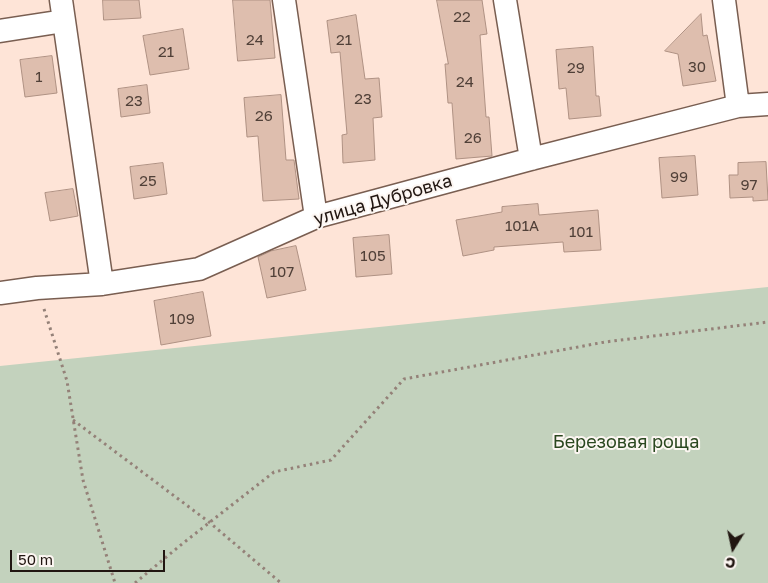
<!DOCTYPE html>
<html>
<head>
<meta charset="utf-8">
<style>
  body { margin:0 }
  #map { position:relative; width:768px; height:583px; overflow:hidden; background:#fee4d7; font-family:"Golos Text",sans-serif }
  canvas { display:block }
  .north { position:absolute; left:708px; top:523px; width:50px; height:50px; -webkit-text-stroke:4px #fcf6f2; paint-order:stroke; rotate:190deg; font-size:14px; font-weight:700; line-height:20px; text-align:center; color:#211611 }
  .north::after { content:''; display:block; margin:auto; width:18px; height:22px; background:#211611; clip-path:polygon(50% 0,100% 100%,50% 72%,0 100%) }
  .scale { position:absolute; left:10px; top:550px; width:155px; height:22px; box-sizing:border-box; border:2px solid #211611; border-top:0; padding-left:6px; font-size:15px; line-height:18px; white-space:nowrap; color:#211611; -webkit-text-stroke:4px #fcf6f2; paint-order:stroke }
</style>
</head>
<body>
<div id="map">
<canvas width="768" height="583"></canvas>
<div class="north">С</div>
<div class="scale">50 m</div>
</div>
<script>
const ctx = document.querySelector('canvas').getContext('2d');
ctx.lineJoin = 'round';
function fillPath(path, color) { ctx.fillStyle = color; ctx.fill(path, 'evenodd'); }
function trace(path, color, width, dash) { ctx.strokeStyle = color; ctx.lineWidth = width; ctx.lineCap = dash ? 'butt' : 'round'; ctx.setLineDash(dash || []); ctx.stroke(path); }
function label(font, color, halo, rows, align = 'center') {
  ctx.font = font + ' "Golos Text",sans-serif'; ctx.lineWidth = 4; ctx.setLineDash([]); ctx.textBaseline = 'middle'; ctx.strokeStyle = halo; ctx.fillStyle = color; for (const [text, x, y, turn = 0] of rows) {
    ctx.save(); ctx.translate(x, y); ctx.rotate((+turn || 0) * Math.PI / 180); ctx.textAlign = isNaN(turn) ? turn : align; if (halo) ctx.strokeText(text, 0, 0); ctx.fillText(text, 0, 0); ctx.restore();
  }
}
fillPath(new Path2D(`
  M768,287V583H0V366Z`), '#c3d2bd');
const building = new Path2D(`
  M103,0H139L141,18L104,20Z
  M233,0H270L275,58L238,61Z
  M437,0H482L487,34L480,35L486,117H489L492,156L456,159L452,103H448L445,64H448Z
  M701,14L703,36L707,35L716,81L683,86L678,54L665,51Z
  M356,15L365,79L379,78L382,117L373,118L375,160L343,163L342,135L347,134L340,52L331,53L327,21Z
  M183,29L189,69L150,75L143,36Z
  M593,47L596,96H599L601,116L569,119L566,88L559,89L556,50Z
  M52,56L57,93L25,97L20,60Z
  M147,85L150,113L121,117L118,89Z
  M281,95L286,160H294L299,199L263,201L258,136L247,137L244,98Z
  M695,156L698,195L662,198L659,158Z
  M766,162L768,200L753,201V197L730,198L729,175H738V163Z
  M163,163L167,194L134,199L130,167Z
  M73,189L78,216L50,221L45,193Z
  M538,204L539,215L598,210L601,250L564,252L563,242L494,247V250L463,256L456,220L502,212V207Z
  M389,235L392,274L356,277L353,238Z
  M296,246L306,290L267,298L258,257L271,251Z
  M203,292L211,336L161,345L154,301Z`);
fillPath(building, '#debeae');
trace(building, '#af9183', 1);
const street = new Path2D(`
  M61,0L102,284
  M284,0L316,217
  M505,0L531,159
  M724,0L738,106
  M0,31L64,21
  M0,293L37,288L102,284L199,269L316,217L531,159L738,106L768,104`);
trace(street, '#795e51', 25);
trace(new Path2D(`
  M44,309L67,381L83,480L115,583
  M73,420L209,522L281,583
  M135,583L182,544L274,472L331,460L404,379L605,342L768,322`), '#948178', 3, [2.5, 4]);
trace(street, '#fff', 22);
label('15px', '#504038', null, [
  ["22",462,17],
  ["24",255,40],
  ["21",344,40],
  ["21",166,52],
  ["30",697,67],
  ["29",576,68],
  ["1",39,77],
  ["24",465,82],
  ["23",363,99],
  ["23",134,101],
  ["26",264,116],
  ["26",473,138],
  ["99",679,177],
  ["25",148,181],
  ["97",749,185],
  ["101А",522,226],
  ["101",581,232],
  ["105",373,256],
  ["107",282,272],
  ["109",182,319]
]);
label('18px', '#211611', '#fcf6f2', [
  ["улица Дубровка",383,200,-16]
]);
label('18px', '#2a471f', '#fcf6f2', [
  ["Березовая роща",626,442]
]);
</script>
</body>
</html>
